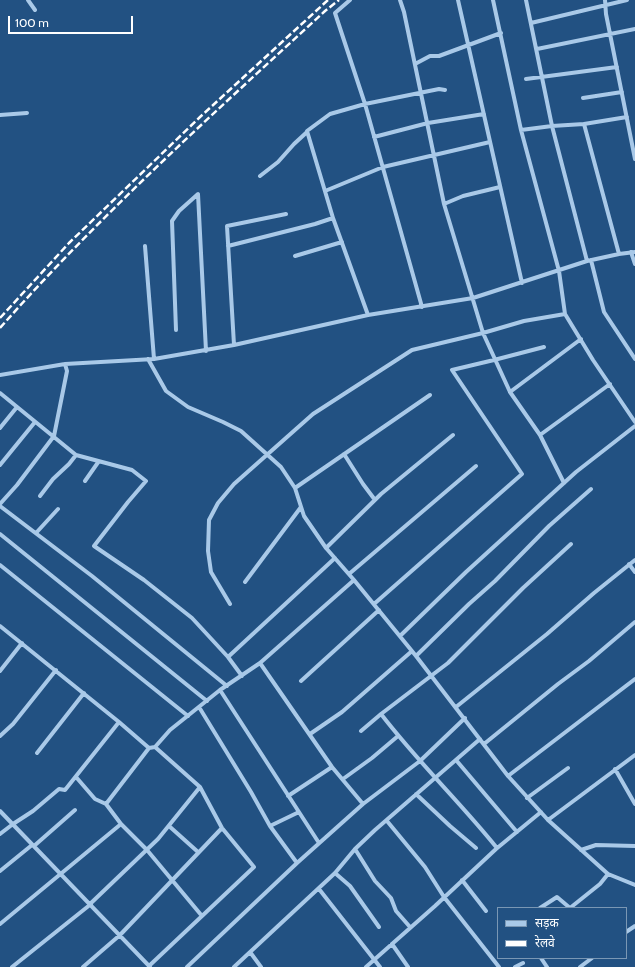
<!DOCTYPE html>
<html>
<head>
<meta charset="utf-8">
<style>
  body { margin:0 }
  #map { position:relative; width:635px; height:967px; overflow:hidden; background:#225182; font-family:Cabin,"Noto Sans Devanagari",sans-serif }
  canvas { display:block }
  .legend { position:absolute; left:497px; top:907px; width:130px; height:52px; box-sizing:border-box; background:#225182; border:1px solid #7a97b4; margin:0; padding:5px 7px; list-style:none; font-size:12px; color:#fff }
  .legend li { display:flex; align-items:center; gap:8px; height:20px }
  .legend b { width:20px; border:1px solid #7a97b4 }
  .scale { position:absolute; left:8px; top:16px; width:125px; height:18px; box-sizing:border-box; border:2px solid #fff; border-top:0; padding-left:5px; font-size:12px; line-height:14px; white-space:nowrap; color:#fff; -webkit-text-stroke:3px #225182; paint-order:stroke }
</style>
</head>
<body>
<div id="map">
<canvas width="635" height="967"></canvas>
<ul class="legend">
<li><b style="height:5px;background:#a9c9e8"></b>सड़क</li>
<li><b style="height:5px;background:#fff"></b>रेलवे</li>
</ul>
<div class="scale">100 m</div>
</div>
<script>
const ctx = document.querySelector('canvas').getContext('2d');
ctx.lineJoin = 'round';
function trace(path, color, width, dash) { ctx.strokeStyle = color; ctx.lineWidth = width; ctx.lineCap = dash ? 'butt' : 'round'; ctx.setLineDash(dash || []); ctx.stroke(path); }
trace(new Path2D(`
  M28,0L35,10
  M350,0L335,13L365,104L422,307
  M400,0L404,12L444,204L483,333L510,392L540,435
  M458,0L522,283
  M493,0L521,130L559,271L565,314L593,360L635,422
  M526,0L552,126L587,261
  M605,0L606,14L635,159
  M531,23L627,0
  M537,49L635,29
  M415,64L430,56H439L501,33
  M526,79L617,67
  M583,98L622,92
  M0,115L27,113
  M584,124L627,117
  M521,130L552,126L584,124L619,254
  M374,137L428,123L484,114
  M260,176L278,162L294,144L307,132
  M325,191L383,167L490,142
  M444,204L463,196L500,187
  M145,246L154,359
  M228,246L315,224L333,218
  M631,252L635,264
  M295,256L342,242
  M591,260L604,312L635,359
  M368,315L333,218L307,131L330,114L365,104L439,89L445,90
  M176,330L172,221L179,211L198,194L206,351
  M234,345L227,226L286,214
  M148,359L166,391L188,407L223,422L241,431L281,467L295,488L304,516L326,548L354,580L416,656L508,776L548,820L608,874L635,885
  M0,375L65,364L154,359L234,345L368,315L473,298L587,261L619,254L635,252
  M510,392L581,339
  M0,393L76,455L132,470L146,481L128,502L94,546L144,580L192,618L228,657L242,676
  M0,428L17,407
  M344,454L363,484L375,500
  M0,465L35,422
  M85,481L99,461
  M564,483L540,435L610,384
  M295,488L430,395
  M40,496L53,479L69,464L76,455
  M0,504L17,485L54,436L67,371L65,364
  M0,506L92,576L227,686
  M36,533L58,509
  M0,534L207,701
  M326,548L381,494L453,435
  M629,564L635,572
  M0,565L188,716
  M349,574L476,466
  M245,582L301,507
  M230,604L211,572L208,551L209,520L218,503L234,484L313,414L412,350L483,333L524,321L565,314
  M374,604L522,474L452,370L494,360L544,347
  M0,626L119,722L149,748
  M400,636L466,572L576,472L635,426
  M416,656L469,604L495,581L549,526L591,489
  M228,657L335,558
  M260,663L332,767L363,804
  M0,671L22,643
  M301,681L379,610
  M220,690L319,843
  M199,707L251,792L270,826L297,863
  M456,707L547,634L594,593L635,560
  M381,714C417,761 460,802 497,848
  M361,731L381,714L448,663L523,588L571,544
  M310,734L342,712L412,651
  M0,736L13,724L56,670
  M484,744L558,684L589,661L635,622
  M37,753L84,693
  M456,760L517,832
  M615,769L635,804
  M508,776L635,679
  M76,777L95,799L106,804
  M343,779L372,758L398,736
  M416,794L450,826L476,848
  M288,796L332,767
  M527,798L568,768
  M0,811L150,967
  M548,820L635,755
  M387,821L425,867L444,897L499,967
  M121,824L147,850L202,916
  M169,826L198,852
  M270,826L299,812
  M0,834L13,824L33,811L59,789L65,790L119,722
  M34,846L75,810
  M355,849L375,881L391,898L396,911L410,927
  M581,850L596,845L635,846
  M0,871L32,845
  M335,873L350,886L379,927
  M462,880L486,911
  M319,889L380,967
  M90,904L158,839L200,787
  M540,908L557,897L570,908
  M570,908L600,884L608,874
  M0,924L121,824L106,804L149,748L155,747L170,730L220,690L260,663L354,580
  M626,932L635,926
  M392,944L408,967
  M250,952L261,967
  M541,958L547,967
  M149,966L254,867L222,828L200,787L155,747
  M12,967L91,904
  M83,967L120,935L222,828
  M187,967L297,863L363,804L420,761L465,718
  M234,967L335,873L355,849L375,830L480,739
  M366,967L435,906L496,849L541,812
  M515,967L523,963
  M580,967L592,958`), '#a9c9e8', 4);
trace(new Path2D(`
  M0,318L69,243L200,117L328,0
  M0,328C100,215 214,113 325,11L339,0`), '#fff', 2.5, [7, 3]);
</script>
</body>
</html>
